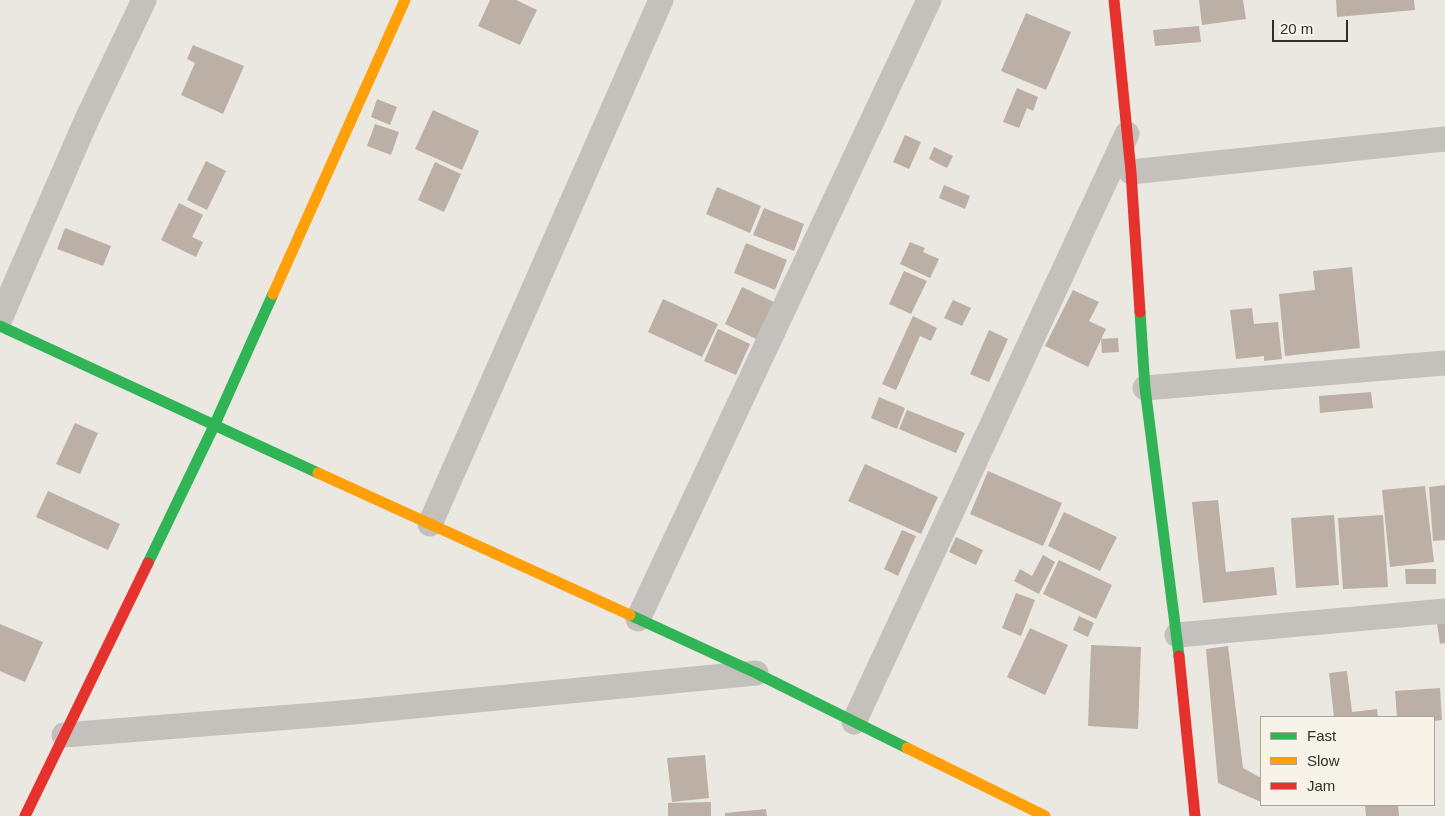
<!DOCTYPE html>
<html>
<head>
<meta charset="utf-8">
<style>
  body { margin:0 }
  #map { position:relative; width:1445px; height:816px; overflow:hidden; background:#ebe8e1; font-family:Arial,sans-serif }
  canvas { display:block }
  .legend { position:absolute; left:1260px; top:716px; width:175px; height:90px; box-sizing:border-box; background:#f7f3e9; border:1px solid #a9a49c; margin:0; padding:6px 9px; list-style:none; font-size:15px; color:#342e29 }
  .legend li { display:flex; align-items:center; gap:10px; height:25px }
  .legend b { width:25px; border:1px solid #a9a49c }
  .scale { position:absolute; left:1272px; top:20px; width:76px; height:22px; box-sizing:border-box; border:2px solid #342e29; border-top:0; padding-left:6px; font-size:15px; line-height:18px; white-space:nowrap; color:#342e29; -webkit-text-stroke:4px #f7f3e9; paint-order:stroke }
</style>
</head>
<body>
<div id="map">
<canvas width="1445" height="816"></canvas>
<ul class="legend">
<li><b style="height:6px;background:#30b455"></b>Fast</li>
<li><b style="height:6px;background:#ff9f0a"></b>Slow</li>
<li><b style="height:6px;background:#e5322d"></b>Jam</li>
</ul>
<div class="scale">20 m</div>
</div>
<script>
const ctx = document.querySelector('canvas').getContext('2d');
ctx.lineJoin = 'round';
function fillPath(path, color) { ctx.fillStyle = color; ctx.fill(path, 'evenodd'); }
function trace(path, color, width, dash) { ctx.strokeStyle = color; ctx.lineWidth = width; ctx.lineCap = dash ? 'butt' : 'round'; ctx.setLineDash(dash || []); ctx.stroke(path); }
fillPath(new Path2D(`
  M490,0H516L537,10L520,45L478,26Z
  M1199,0H1243L1246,19L1202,25Z
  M1336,0H1414L1415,10L1337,17Z
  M1026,13L1071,32L1046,90L1001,71Z
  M1199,26L1201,42L1155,46L1153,30Z
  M193,45L244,66L223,114L181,95L195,63L187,59Z
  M1017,88L1038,97L1033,111L1027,108L1019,128L1003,122Z
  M377,99L397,107L390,125L371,117Z
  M433,110L479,131L462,170L415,149Z
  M375,124L399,132L391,155L367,146Z
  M905,135L921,142L909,169L893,162Z
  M934,147L953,156L947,168L929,159Z
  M206,161L226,171L207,210L187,200Z
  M435,162L461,174L444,212L418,200Z
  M944,185L970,196L965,209L939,198Z
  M717,187L761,206L750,233L706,214Z
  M179,203L203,215L192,237L203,242L196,257L161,240Z
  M764,208L804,224L794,251L753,235Z
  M65,228L111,246L103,266L57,249Z
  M910,242L925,248L923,252L939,259L930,278L900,264Z
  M746,243L787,260L775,290L734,273Z
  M1352,267L1360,348L1285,356L1279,294L1315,290L1313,271Z
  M904,271L927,281L911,314L889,304Z
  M742,287L774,302L756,339L725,324Z
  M1073,290L1099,302L1089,321L1106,329L1088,367L1045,346Z
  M663,299L718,324L702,357L648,332Z
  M953,300L971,308L962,326L944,318Z
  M1252,308L1254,324L1278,322L1282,359L1264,361V356L1236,359L1230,310Z
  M913,316L937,328L931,341L920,336L896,390L882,384Z
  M718,329L750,344L736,375L704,361Z
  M989,330L1008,339L989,382L970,374Z
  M1118,338L1119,352L1102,353L1101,339Z
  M1371,392L1373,408L1320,413L1319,396Z
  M879,397L905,408L897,429L871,418Z
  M907,410L965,433L956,453L899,429Z
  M75,423L98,433L80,474L56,464Z
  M865,464L938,497L921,534L848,501Z
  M988,471L1062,503L1043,546L970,514Z
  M1445,485V540L1433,541L1429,487Z
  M1425,486L1434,562L1390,567L1382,490Z
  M48,491L120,524L108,550L36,517Z
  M1218,500L1226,572L1274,567L1277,595L1203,603L1192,502Z
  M1064,512L1117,537L1100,571L1048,546Z
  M1334,515L1339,585L1296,588L1291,518Z
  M1383,515L1388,587L1343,589L1338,518Z
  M902,530L916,536L898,576L884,569Z
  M956,537L983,550L976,565L949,552Z
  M1043,555L1055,562L1039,594L1014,581L1020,569L1032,576Z
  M1059,560L1112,585L1096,619L1043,594Z
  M1405,569H1436V584H1406Z
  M1016,593L1035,600L1021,636L1002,628Z
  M1079,616L1094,623L1088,637L1073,630Z
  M1445,622V643L1440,644L1437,623Z
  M0,624L43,642L25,682L0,671Z
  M1030,628L1068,645L1045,695L1007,677Z
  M1091,645L1141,647L1138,729L1088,726Z
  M1228,646L1243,768L1261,778V802L1218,783L1206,649Z
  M1347,671L1352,712L1377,709L1378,717H1334L1329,673Z
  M1440,688L1442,720L1434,721V717H1397L1395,691Z
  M705,755L709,798L672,802L667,758Z
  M711,802V816H668V803Z
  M1365,805H1398L1399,816H1366Z
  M766,809L767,816H725V813Z`), '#bcafa5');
trace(new Path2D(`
  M1131,172L1445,139
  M0,319L87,119L144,0
  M1145,388L1445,363
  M430,524L661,0
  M638,619L929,0
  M1177,635L1445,611
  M854,722L1127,134
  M64,735L342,713L756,673`), '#c4c0bb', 25);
trace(new Path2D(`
  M1140,312L1145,388L1179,656
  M0,326L318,473
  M148,563L214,426L273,294
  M630,615L756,673L907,748`), '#30b455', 11);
trace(new Path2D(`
  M273,294L405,0
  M318,473L630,615
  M907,748L1045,816`), '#ff9f0a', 11);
trace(new Path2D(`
  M1114,0L1131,172L1140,312
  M1179,656L1195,816
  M25,816L148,563`), '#e5322d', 11);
</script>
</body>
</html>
